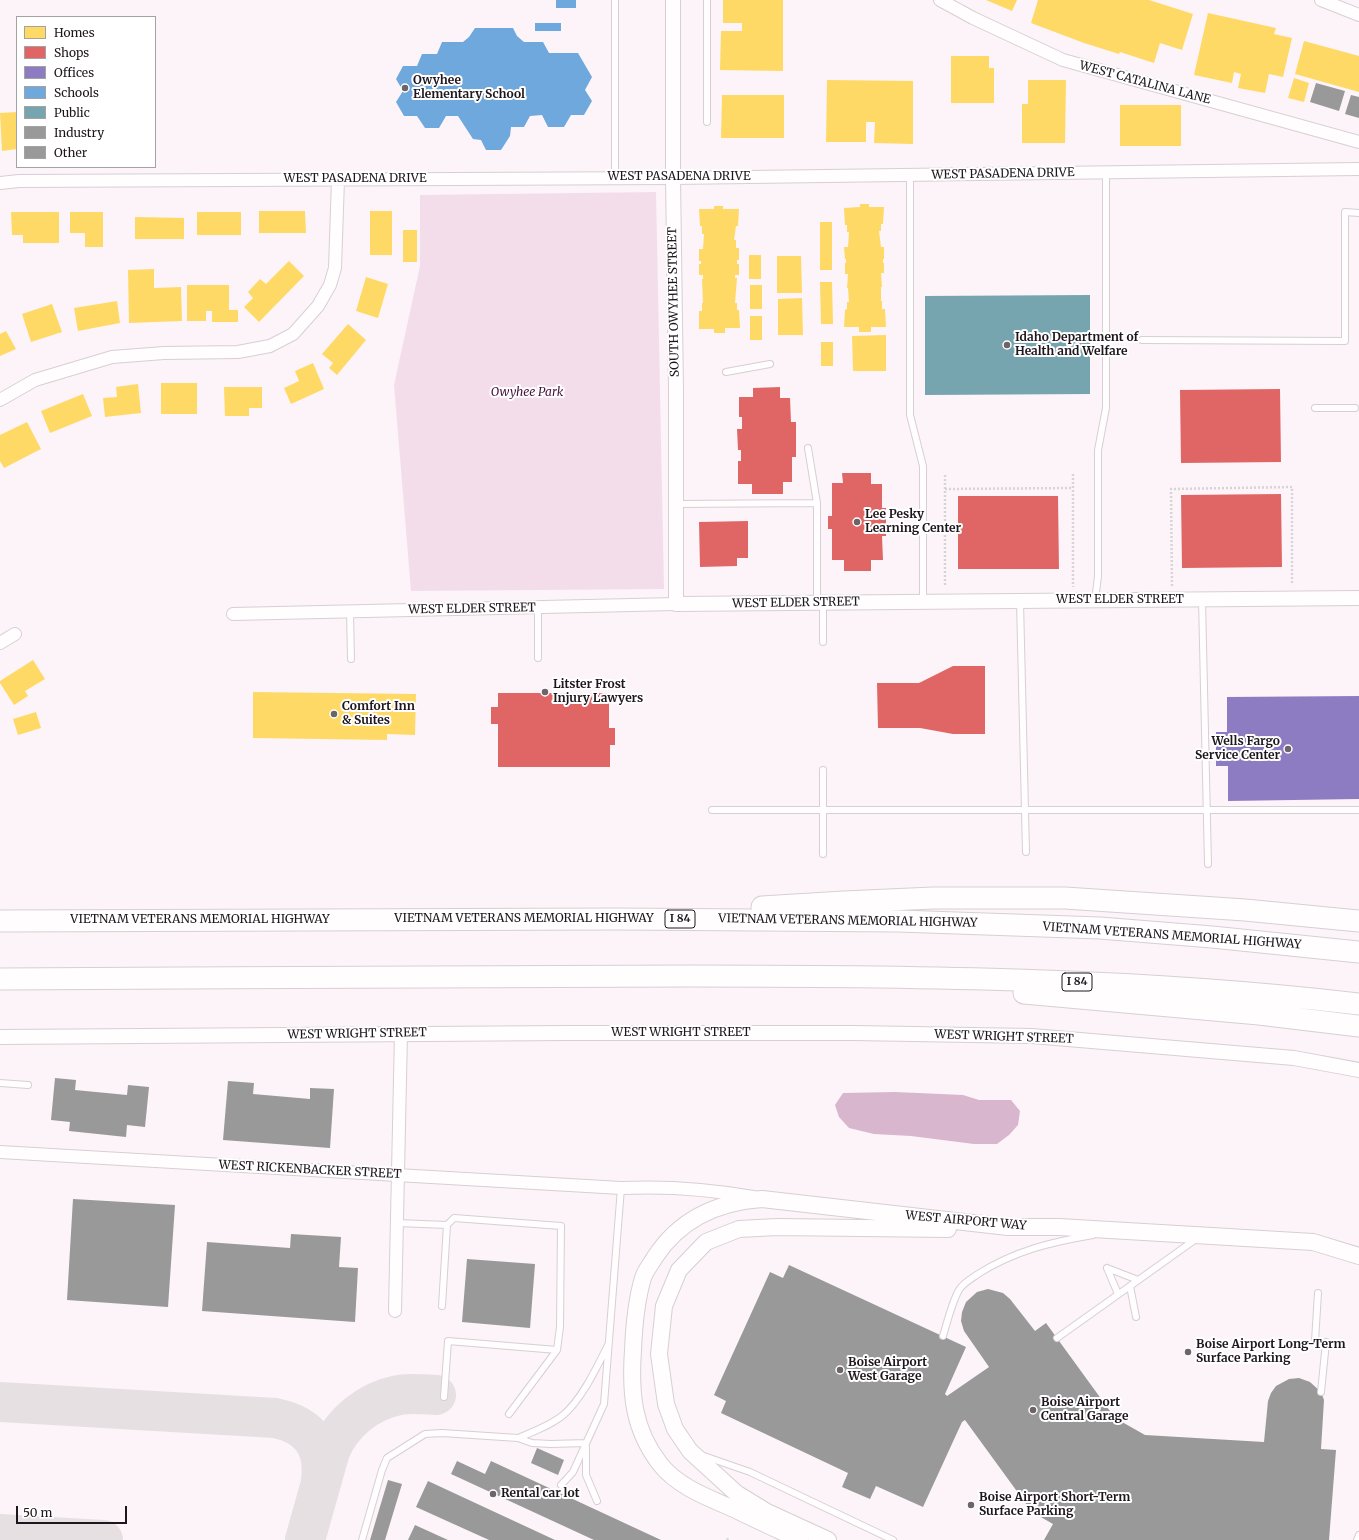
<!DOCTYPE html>
<html>
<head>
<meta charset="utf-8">
<style>
  body { margin:0 }
  #map { position:relative; width:1359px; height:1540px; overflow:hidden; background:#fcf4f8; font-family:Merriweather,serif }
  canvas { display:block }
  .legend { position:absolute; left:16px; top:16px; width:140px; height:152px; box-sizing:border-box; background:#fff; border:1px solid #a5a2a4; margin:0; padding:5px 7px; list-style:none; font-size:12px; color:#1e161c }
  .legend li { display:flex; align-items:center; gap:8px; height:20px }
  .legend b { width:20px; border:1px solid #a5a2a4 }
  .scale { position:absolute; left:16px; top:1506px; width:111px; height:18px; box-sizing:border-box; border:2px solid #1e161c; border-top:0; padding-left:5px; font-size:12px; line-height:14px; white-space:nowrap; color:#1e161c; -webkit-text-stroke:3px #fff; paint-order:stroke }
</style>
</head>
<body>
<div id="map">
<canvas width="1359" height="1540"></canvas>
<ul class="legend">
<li><b style="height:11px;background:#ffd966"></b>Homes</li>
<li><b style="height:11px;background:#e06666"></b>Shops</li>
<li><b style="height:11px;background:#8e7cc3"></b>Offices</li>
<li><b style="height:11px;background:#6fa8dc"></b>Schools</li>
<li><b style="height:11px;background:#76a5af"></b>Public</li>
<li><b style="height:11px;background:#999"></b>Industry</li>
<li><b style="height:11px;background:#989998"></b>Other</li>
</ul>
<div class="scale">50 m</div>
</div>
<script>
const ctx = document.querySelector('canvas').getContext('2d');
ctx.lineJoin = 'round';
function fillPath(path, color) { ctx.fillStyle = color; ctx.fill(path, 'evenodd'); }
function trace(path, color, width, dash) { ctx.strokeStyle = color; ctx.lineWidth = width; ctx.lineCap = dash ? 'butt' : 'round'; ctx.setLineDash(dash || []); ctx.stroke(path); }
function label(font, color, halo, rows, align = 'center') {
  ctx.font = font + ' Merriweather,serif'; ctx.lineWidth = 4; ctx.setLineDash([]); ctx.textBaseline = 'middle'; ctx.strokeStyle = halo; ctx.fillStyle = color; for (const [text, x, y, turn = 0] of rows) {
    ctx.save(); ctx.translate(x, y); ctx.rotate((+turn || 0) * Math.PI / 180); ctx.textAlign = isNaN(turn) ? turn : align; if (halo) ctx.strokeText(text, 0, 0); ctx.fillText(text, 0, 0); ctx.restore();
  }
}
fillPath(new Path2D(`
  M656,192L664,589L411,591L394,385L420,266V195Z`), '#f3ddeb');
fillPath(new Path2D(`
  M895,1092L963,1095L979,1100H1011L1020,1111L1018,1125L1009,1135L997,1144H974L911,1136L874,1134L849,1128L839,1117L835,1105L843,1093Z`), '#d8b6cd');
fillPath(new Path2D(`
  M723,0H783V71L720,70L721,31H742V23H723Z
  M986,0H1017L1012,11Z
  M1038,0H1149L1193,14L1182,50L1160,43L1154,63L1120,52L1119,54L1084,43L1031,23Z
  M1208,13L1276,28L1274,34L1292,38L1283,77L1269,74L1265,93L1238,88L1241,74L1234,72L1232,83L1194,75Z
  M1304,41L1359,56V92L1295,74Z
  M951,56H989V68H994V103H951Z
  M1294,78L1309,83L1304,102L1288,98Z
  M827,80L913,81V144L874,143L875,122H866V142H826Z
  M1028,80H1066L1065,143H1022V104H1028Z
  M722,95H784V138H721Z
  M1120,105H1181V146H1120Z
  M17,112V149L2,151L0,113Z
  M860,204H869V207H884L883,224H881V231H879L881,247H884V259H883V263H884V273H881L882,287H881V301H882V309H885L886,327H871V332H859V327H844L845,310L847,309V302H849L848,288H847L848,274H845V263H846V259H845L844,247H848L849,232H847V225H845L844,208L860,207Z
  M714,206H723V209H739L738,226H736L734,240H736V248H739V260H737V264H739V275H735V278H737L735,303H737V310H739L740,328H725V333H714V329H699V311H702V303H703L702,279H703V275H699V264H701V261H699V249H703L704,234H702V226H700L699,209H714Z
  M259,211H305L306,233H259Z
  M370,211H392V255H370Z
  M11,212H59V243H23V235H12Z
  M70,212H103V247H85V233H70Z
  M197,212H241V235H197Z
  M135,217L184,218V239H135Z
  M820,222H832V270H820Z
  M403,230H417V262H403Z
  M749,255H761V279H749Z
  M777,256H801L802,293H777Z
  M289,261L304,276L259,322L244,307L253,298L248,292L260,279L266,284Z
  M154,269V288L181,287L182,321L129,323L128,270Z
  M366,277L388,284L378,318L356,311Z
  M820,282H832L833,324H821Z
  M187,285H229V310H238V322H212V311H206V321H187Z
  M750,285H762V309H750Z
  M802,298L803,335H778V299Z
  M117,301L120,323L78,331L74,308Z
  M52,304L62,332L31,342L22,314Z
  M750,316H762V340H750Z
  M348,324L366,340L337,375L329,368L333,363L322,354Z
  M6,331L16,349L0,356V334Z
  M886,335V371H853L852,336Z
  M821,342H833V366H821Z
  M313,363L324,389L291,404L284,388L299,381L295,371Z
  M161,383H197V414H161Z
  M138,384L141,413L105,417L103,398L117,397L116,387Z
  M224,387H262V408H249V416H225Z
  M83,394L92,416L50,433L41,411Z
  M27,422L41,449L4,468L0,461V435Z
  M33,660L45,679L25,691L28,696L14,705L0,683V681Z
  M253,692L416,694L415,735L387,734V740L253,738Z
  M36,712L41,728L18,735L13,719Z`), '#ffd966');
fillPath(new Path2D(`
  M780,387V398H790L791,422H796V457H792V482H783V494H752V484H738V461H741V450H738L737,429H742V417H739V397H753V388Z
  M1280,389L1281,462L1181,463L1180,390Z
  M842,473H871V484H882V508H886V536H882L883,560H871V571H844V560H832V529H828V516H832V483H843Z
  M1281,494L1282,567L1182,568L1181,495Z
  M958,496H1058L1059,569H958Z
  M748,521V558H737V566L700,567L699,522Z
  M953,666H985V734H953L920,728H878L877,683H919Z
  M498,693H609V728H615V745H610V767H498V724H491V707H498Z`), '#e06666');
fillPath(new Path2D(`
  M1359,696V799L1228,801V766H1216V732H1227V697Z`), '#8e7cc3');
fillPath(new Path2D(`
  M556,0H576V8H556Z
  M535,23H561V31H535Z
  M475,28H513L517,36L524,42H543L549,53H578L592,77L585,90L592,101L584,115H571L564,127H548L542,115L530,116L524,127H511L510,136L501,150H486L481,140L473,139L458,116H446L439,128H425L417,116H404L396,102L403,91L396,79L403,66H417L422,54H437L442,42H463L469,37Z`), '#6fa8dc');
fillPath(new Path2D(`
  M1090,295V394L925,395V296Z`), '#76a5af');
fillPath(new Path2D(`
  M1316,83L1345,91L1339,111L1310,102Z
  M1351,95L1359,97V118L1345,114Z`), '#999');
trace(new Path2D(`
  M0,1402L275,1418C309,1425 325,1445 321,1480
  M0,1534L103,1540
  M305,1540L330,1451C342,1422 368,1401 399,1395C411,1393 424,1394 436,1395`), '#e6e0e3', 40);
fillPath(new Path2D(`
  M55,1078L76,1080L75,1090L127,1095L128,1085L149,1087L145,1127L127,1125L126,1137L69,1131L70,1122L51,1120Z
  M228,1081L254,1083L253,1094L310,1099V1088L334,1089L330,1148L223,1140Z
  M73,1199L175,1205L168,1307L67,1300Z
  M291,1234L341,1237L339,1267L358,1268L355,1322L202,1311L207,1242L290,1248Z
  M467,1259L535,1264L530,1328L462,1322Z
  M789,1265L966,1347L945,1394L947,1396L989,1367L964,1331L961,1321L962,1312L966,1302L977,1292L988,1289L1003,1293L1010,1299L1035,1331L1046,1323L1115,1418L1145,1435L1264,1442L1268,1401L1271,1393L1276,1386L1289,1379L1299,1378L1310,1382L1321,1392L1324,1400L1321,1449L1336,1450L1329,1540H1044L1053,1524L1032,1512L965,1420L962,1422L923,1507L876,1486L870,1499L842,1487L848,1473L721,1413L726,1401L714,1395L770,1272L783,1278Z
  M537,1448L564,1460L558,1475L531,1463Z
  M457,1461L485,1474L491,1461L661,1540H594L451,1474Z
  M388,1480L402,1484L385,1540H370Z
  M428,1481L555,1540H489L416,1507Z
  M415,1525L448,1540H408Z`), '#989998');
const service = new Path2D(`
  M707,0V122
  M910,175V415L923,466V602
  M615,178V0
  M1142,340L1345,341V212L1359,213
  M726,372L770,364
  M1315,408H1355
  M808,448L817,503V603
  M677,504L817,503
  M1202,600L1208,864
  M1020,601L1026,852
  M1095,601L1098,576V450L1106,408V172
  M538,607V658
  M350,611L351,659
  M823,642V603
  M823,770V854
  M712,810H1359
  M0,1083L28,1085
  M397,1223L447,1225L454,1218L561,1226L560,1327L557,1350L509,1414
  M1107,1268L1138,1280
  M1107,1268L1118,1294
  M1130,1286L1136,1317
  M442,1306L447,1225
  M943,1336C947,1323 952,1302 959,1290C963,1283 971,1279 978,1274C1014,1251 1051,1242 1093,1235
  M1057,1338L1196,1239
  M1315,1341L1318,1293
  M1321,1392L1326,1342
  M444,1397L448,1341L557,1350
  M518,1438C533,1432 549,1426 562,1416C581,1401 597,1367 608,1345
  M586,1447V1475L597,1501
  M701,1455L750,1472L893,1540
  M561,1485L573,1472L604,1404L621,1188
  M362,1540L382,1470L387,1458L425,1434L442,1433L518,1438L532,1443L551,1444L586,1443
  M1357,1540L1359,1535`);
const minor = new Path2D(`
  M940,0L973,18L1063,60L1359,142
  M1321,0L1359,15
  M0,183L19,181L673,178L1359,169
  M0,400L35,380L112,357L164,353L238,352L270,346L293,334L318,306L330,285L335,268L338,180
  M233,614L676,604
  M0,643L15,634
  M0,1152L621,1188C665,1186 709,1189 753,1197
  M395,1311L401,1033`);
const tertiary = new Path2D(`
  M673,0V178L676,390V604L1359,598
  M0,1037L567,1033H853L1032,1036L1294,1058L1359,1070`);
const secondary = new Path2D(`
  M800,1540C778,1530 756,1520 734,1509C709,1498 678,1487 660,1464C633,1429 630,1393 633,1350C634,1326 636,1301 643,1278C645,1271 651,1264 655,1257C680,1219 717,1202 762,1199L1008,1227H1059L1313,1242L1359,1256
  M828,1540L767,1512L736,1493L690,1451L675,1429L666,1404L659,1354L664,1306L679,1270L706,1242L739,1229L777,1227L948,1229`);
const motorway = new Path2D(`
  M762,907L844,902L933,898H1065L1245,910L1359,921
  M0,921L616,919L899,921L1100,928L1212,937L1359,952
  M0,979C230,978 460,976 690,976C913,976 1137,978 1359,1004
  M1024,993L1259,1014L1359,1026`);
trace(service, '#d7cfd3', 8);
trace(minor, '#d7cfd3', 14);
trace(tertiary, '#d7cfd3', 16);
trace(secondary, '#d7cfd3', 18);
trace(motorway, '#d7cfd3', 23);
trace(new Path2D(`
  M1073,474V587
  M945,475V587
  M945,489L1073,488
  M1172,586L1171,489L1292,487V585
  M727,1540L729,1537`), '#d6d4d5', 2.5, [2, 2]);
trace(service, '#fffdfe', 6);
trace(minor, '#fffdfe', 12);
trace(tertiary, '#fffdfe', 14);
trace(secondary, '#fffdfe', 16);
trace(motorway, '#fffdfe', 21);
for (const [x, y, r, color] of [
  [405,88,4,"#6c6469"],
  [1007,345,4,"#6c6469"],
  [857,522,4,"#6c6469"],
  [545,692,4,"#6c6469"],
  [334,714,4,"#6c6469"],
  [1288,749,4,"#6c6469"],
  [1188,1352,4,"#6c6469"],
  [840,1370,4,"#6c6469"],
  [1033,1410,4,"#6c6469"],
  [493,1494,4,"#6c6469"],
  [971,1505,4,"#6c6469"]
]) { const dot = new Path2D(); dot.arc(x, y, r, 0, 2 * Math.PI); ctx.fillStyle = color; ctx.fill(dot); trace(dot, '#fff', 1.5); }
for (const [x, y, w] of [
  [680,919,30],
  [1077,982,30]
]) { const box = new Path2D(); box.roundRect(x - w / 2, y - 9, w, 18, 3); ctx.fillStyle = '#fff'; ctx.fill(box); trace(box, '#1e161c', 1); }
label('bold 11px', '#1e161c', null, [
  ["I 84",680,919],
  ["I 84",1077,982]
]);
label('bold 12px', '#1e161c', '#fff', [
  ["Owyhee",413,81],
  ["Elementary School",413,95],
  ["Idaho Department of",1015,338],
  ["Health and Welfare",1015,352],
  ["Lee Pesky",865,515],
  ["Learning Center",865,529],
  ["Litster Frost",553,685],
  ["Injury Lawyers",553,699],
  ["Comfort Inn",342,707],
  ["& Suites",342,721],
  ["Wells Fargo",1280,742,"right"],
  ["Service Center",1280,756,"right"],
  ["Boise Airport Long-Term",1196,1345],
  ["Surface Parking",1196,1359],
  ["Boise Airport",848,1363],
  ["West Garage",848,1377],
  ["Boise Airport",1041,1403],
  ["Central Garage",1041,1417],
  ["Rental car lot",501,1494],
  ["Boise Airport Short-Term",979,1498],
  ["Surface Parking",979,1512]
], 'left');
label('12px', '#1e161c', '#fff', [
  ["WEST CATALINA LANE",1145,83,15],
  ["WEST PASADENA DRIVE",1003,174,-1],
  ["WEST PASADENA DRIVE",679,177],
  ["WEST PASADENA DRIVE",355,179],
  ["SOUTH OWYHEE STREET",674,302,-91],
  ["WEST ELDER STREET",1120,600],
  ["WEST ELDER STREET",796,603,-1],
  ["WEST ELDER STREET",472,609,-1],
  ["VIETNAM VETERANS MEMORIAL HIGHWAY",524,919],
  ["VIETNAM VETERANS MEMORIAL HIGHWAY",200,920],
  ["VIETNAM VETERANS MEMORIAL HIGHWAY",848,921,1],
  ["VIETNAM VETERANS MEMORIAL HIGHWAY",1172,936,4],
  ["WEST WRIGHT STREET",681,1033],
  ["WEST WRIGHT STREET",357,1034,-1],
  ["WEST WRIGHT STREET",1004,1037,2],
  ["WEST RICKENBACKER STREET",310,1170,3],
  ["WEST AIRPORT WAY",966,1221,5]
]);
label('italic 12px', '#49133d', '#fff', [
  ["Owyhee Park",527,393]
]);
</script>
</body>
</html>
